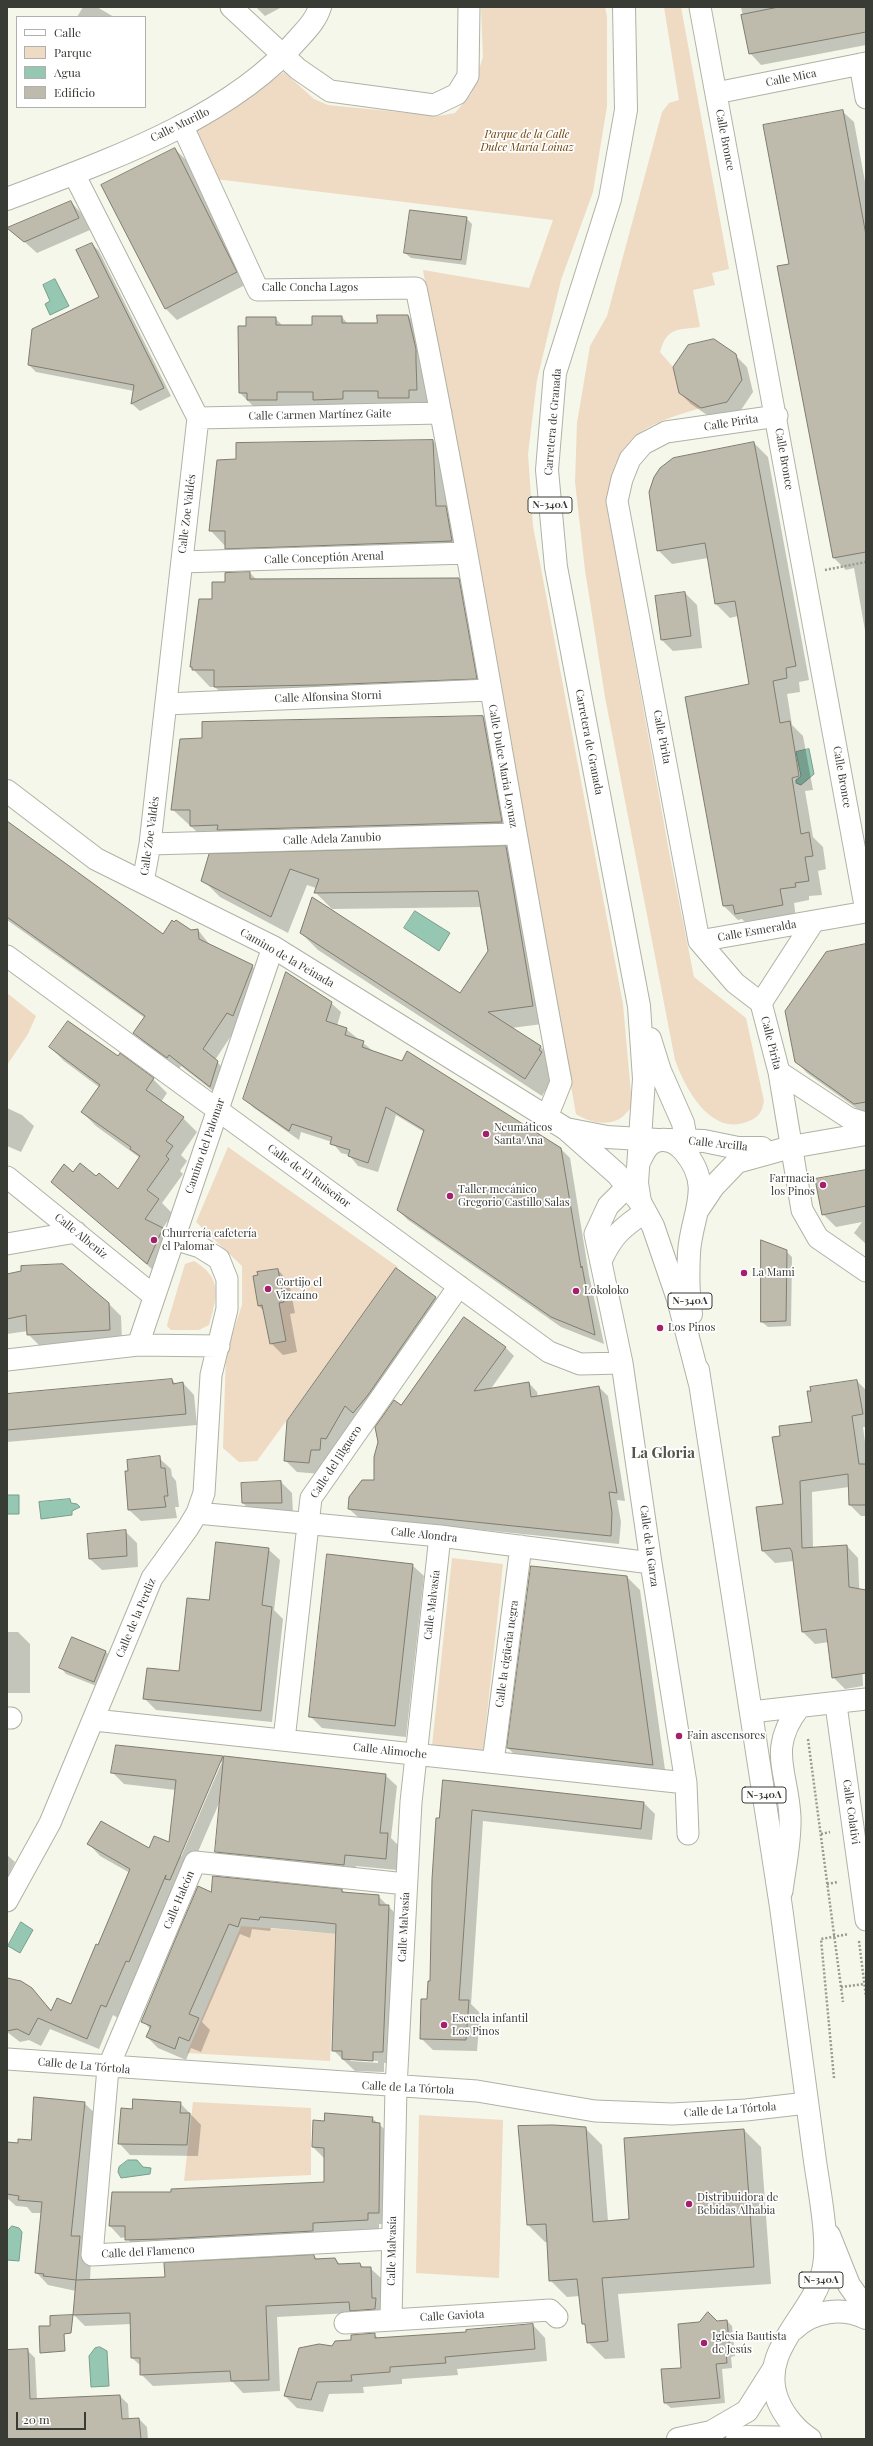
<!DOCTYPE html>
<html>
<head>
<meta charset="utf-8">
<style>
  body { margin:0 }
  #map { position:relative; width:873px; height:2446px; overflow:hidden; background:#f4f7e9; font-family:"Playfair Display",serif }
  canvas { display:block }
  .frame { position:absolute; inset:0; border:8px solid #393b35; pointer-events:none }
  .legend { position:absolute; left:16px; top:16px; width:130px; height:92px; box-sizing:border-box; background:#fff; border:1px solid #b0b1ae; margin:0; padding:5px 7px; list-style:none; font-size:12px; color:#393b35 }
  .legend li { display:flex; align-items:center; gap:8px; height:20px }
  .legend b { width:20px; border:1px solid #b0b1ae }
  .scale { position:absolute; left:16px; top:2412px; width:70px; height:18px; box-sizing:border-box; border:2px solid #393b35; border-top:0; padding-left:5px; font-size:12px; line-height:14px; white-space:nowrap; color:#393b35; -webkit-text-stroke:3px #fff; paint-order:stroke }
</style>
</head>
<body>
<div id="map">
<canvas width="873" height="2446"></canvas>
<div class="frame"></div>
<ul class="legend">
<li><b style="height:5px;background:#fff"></b>Calle</li>
<li><b style="height:11px;background:#efdac4"></b>Parque</li>
<li><b style="height:11px;background:#95c7b3"></b>Agua</li>
<li><b style="height:11px;background:#bebaac"></b>Edificio</li>
</ul>
<div class="scale">20 m</div>
</div>
<script>
const ctx = document.querySelector('canvas').getContext('2d');
ctx.lineJoin = 'round';
function fillPath(path, color) { ctx.fillStyle = color; ctx.fill(path, 'evenodd'); }
function trace(path, color, width, dash) { ctx.strokeStyle = color; ctx.lineWidth = width; ctx.lineCap = dash ? 'butt' : 'round'; ctx.setLineDash(dash || []); ctx.stroke(path); }
function label(font, color, halo, rows, align = 'center') {
  ctx.font = font + ' "Playfair Display",serif'; ctx.lineWidth = 3.5; ctx.setLineDash([]); ctx.textBaseline = 'middle'; ctx.strokeStyle = halo; ctx.fillStyle = color; for (const [text, x, y, turn = 0] of rows) {
    ctx.save(); ctx.translate(x, y); ctx.rotate((+turn || 0) * Math.PI / 180); ctx.textAlign = isNaN(turn) ? turn : align; if (halo) ctx.strokeText(text, 0, 0); ctx.fillText(text, 0, 0); ctx.restore();
  }
}
fillPath(new Path2D(`
  M481,7H605L607,17V106L593,192L561,280L537,380L528,454L533,526L623,1004L632,1105C620,1128 596,1126 576,1114L423,270L529,288L553,220L215,179L194,131L284,72L314,99L328,105L438,116L455,113L471,94L483,57Z
  M664,7H681L729,269L712,273L715,285L693,290L700,327C677,330 667,327 660,352L673,367L679,393L701,408C635,427 612,440 608,512L670,857L694,977L746,1018L764,1101C762,1112 759,1117 749,1121C711,1138 685,1088 675,1060L605,697L585,570L575,482L577,423L590,346L607,316L662,112L669,103L679,100Z
  M7,993L36,1016L28,1034L7,1065Z
  M228,1147L398,1267L257,1461L239,1462L223,1448L226,1353L242,1305V1266L196,1222Z
  M194,1261C223,1278 217,1297 209,1325L199,1330H171L167,1326L168,1321L185,1264Z
  M452,1558L503,1564L483,1752L432,1746Z
  M241,1926L336,1934L330,2061L187,2053Z
  M193,2102L311,2108V2175L184,2181Z
  M419,2115L503,2120L499,2278L416,2273Z`), '#efdac4');
const water = new Path2D(`
  M55,279L69,306L50,315L45,304L50,301L43,285Z
  M809,749L814,774L801,785L796,783V780L801,776L796,752Z
  M415,911L450,933L439,951L404,928Z
  M7,1495H19V1514H7Z
  M70,1499L71,1503L77,1504L80,1507L72,1511V1515L41,1519L39,1502Z
  M21,1922L33,1930L20,1953L8,1946Z
  M128,2160H137L143,2167L151,2168L150,2174L121,2178L118,2172L119,2167Z
  M12,2226L19,2228L22,2232L19,2261L7,2260V2232Z
  M100,2347L107,2351L109,2386L91,2387L89,2356L95,2348Z`);
fillPath(water, '#95c7b3');
trace(water, '#799d8d', 1);
fillPath(new Path2D(`
  M83,7H97L114,17H77Z
  M256,7H282L265,16Z
  M741,7H866V45L761,65L750,53Z
  M842,111L854,122L866,187V636L854,568L846,570L834,558L778,267L790,264Z
  M175,149L186,160L247,284L177,320L166,309Z
  M71,202L82,214L90,230L37,253L9,228Z
  M466,218L472,224L466,265L411,258L405,253Z
  M92,244L99,251L171,396L140,411L132,404L134,391L36,372L29,365L100,297Z
  M408,316L425,333L433,407L257,410L240,393L247,327L275,318L283,326H313L342,317L348,324H378Z
  M735,355L747,367L753,392L739,413L713,419L691,404L680,393Z
  M433,441L450,458L469,558L243,565L210,530L237,460V444Z
  M754,443L768,457L809,680L799,682L800,692L787,694L792,725L803,736L813,790L805,791L813,837L823,847L826,869L818,871L822,895L809,896V900L794,903L796,919L750,927L742,919L738,920L724,906L686,698L750,685L738,616L730,618L716,604L708,558L672,564L658,550Z
  M250,573L257,580L459,579L476,596L493,695L232,704L215,687H210L191,667L213,600L226,583Z
  M685,593L697,605L702,648L673,651L662,640Z
  M483,717L500,734L518,839L209,843L172,809Z
  M7,824L163,935L198,930L210,945L252,966L264,978L239,1024L215,1060L230,1075L222,1098L181,1066L179,1069L147,1045L134,1033L145,1018L7,920Z
  M506,847L523,864L550,1023L511,1028L541,1047L558,1064V1070L542,1096L318,950L301,933L460,995L489,952L482,907L332,909L315,892L316,888L307,885L288,933L220,897L203,880L210,855Z
  M866,945V1115L807,1073L796,1061Z
  M331,1003L341,1012L337,1026L346,1029L373,1051L561,1149L570,1158L589,1275L604,1344L561,1327L408,1220L398,1210L424,1132L396,1115L378,1172L358,1166L349,1155L341,1153L332,1142L301,1132L299,1140L254,1108L244,1098Z
  M50,1047L118,1057L153,1079L167,1093L161,1102L183,1118L197,1132L181,1155L187,1161L180,1171L183,1174L162,1203L173,1214L162,1229L176,1243L162,1278L53,1182L74,1174L96,1177L118,1190L140,1158L96,1126L82,1112L99,1087L64,1061Z
  M7,1108L22,1115L34,1126L21,1152L7,1146Z
  M866,1171V1244L854,1233L862,1222L836,1227L823,1214Z
  M786,1251L792,1257L791,1326L768,1327L762,1322Z
  M396,1269L436,1298L447,1309L338,1450L332,1449L331,1461H322L321,1474L297,1472L285,1460Z
  M278,1270L289,1282L295,1313L290,1314L297,1352L283,1355L271,1343L264,1311L259,1306Z
  M7,1275L108,1303L121,1316L122,1342L41,1347L28,1334V1331L7,1334Z
  M505,1347L514,1356L490,1390L529,1383L537,1392L538,1397L599,1387L608,1396L625,1501L617,1500L621,1522L619,1544L358,1517L349,1509L374,1481L380,1442L402,1406Z
  M172,1380L176,1384L183,1383L194,1395L197,1425L7,1442V1395Z
  M857,1381L866,1390V1427H863L866,1449V1516H861L850,1505L849,1487L812,1492L813,1548L847,1546L858,1558L863,1686L845,1689L833,1677L829,1642L815,1644L803,1632L794,1561L775,1563L763,1551L757,1508L784,1505L781,1437L813,1423Z
  M159,1458L171,1469L172,1476L176,1481L179,1507H175L177,1518L141,1521L129,1510L126,1472Z
  M281,1482L292,1493L293,1514H254L243,1503Z
  M125,1531L137,1543L138,1567L102,1570L90,1559Z
  M268,1549L280,1560L274,1610L283,1619L272,1722L156,1710L144,1698L179,1672Z
  M412,1565L424,1576L406,1737L322,1728L310,1716Z
  M531,1567L627,1577L640,1590L666,1777L521,1761L508,1748Z
  M7,1632H18L30,1644V1693H7Z
  M73,1638L106,1652L111,1657L99,1687L66,1674L61,1668Z
  M117,1746L385,1775L397,1786L391,1838L399,1846L397,1870L356,1866L355,1876L227,1863L216,1852L220,1801L181,1891L118,2018L113,2015L99,2049L50,2029L41,2046L29,2040L20,2042L7,2032V1977L32,1989L52,2011L71,2005L130,1873L100,1856L89,1844L150,1850L170,1844L176,1790L124,1784L113,1773ZM220,1762H222L181,1857V1852Z
  M444,1781L644,1803L655,1814L652,1840L483,1821L471,2004L480,2013L477,2051L433,2050L421,2038L431,1982Z
  M7,1855L15,1862L9,1874L11,1877L7,1886Z
  M342,1890L345,1893L378,1896L400,1918L394,2063H384V2072L355,2071L333,2050L337,1934L271,1928L270,1931L252,1929L250,1938L240,1934L202,2022L210,2030L201,2052L191,2048L186,2060L158,2048L147,2037L150,2029L143,2021L212,1894ZM349,2059L378,2061V2063L351,2061Z
  M84,2103L97,2115L90,2281L166,2278L314,2256L317,2259H335L341,2265L360,2264L364,2268H370L382,2279L387,2311L277,2317L280,2391L243,2393L233,2382L153,2386L141,2374V2366L132,2358V2324L85,2326L74,2315L76,2291L48,2285L36,2272L42,2213H32L27,2207L16,2206L7,2198V2148L32,2141Z
  M180,2103L201,2125L198,2156L130,2155L119,2143L133,2110Z
  M372,2118L391,2135L390,2224H379V2231L138,2251L126,2237L121,2238L110,2226L113,2193H172L325,2183L324,2158L313,2147L325,2122Z
  M585,2128L602,2145L608,2221L630,2220L744,2130L761,2147L771,2284L618,2294L625,2358L605,2359L588,2342L580,2296L567,2297L550,2280L548,2242H545L528,2225Z
  M727,2321L732,2326L735,2356L731,2357L732,2368L722,2369L725,2403L671,2408L665,2403L682,2368Z
  M533,2325L545,2338L547,2361L457,2369L458,2375L402,2379V2384L363,2387L364,2393L329,2394L323,2412L297,2408L285,2396L333,2347L374,2334L379,2339L467,2333Z
  M27,2350L35,2358L37,2400L120,2396L128,2404L129,2420L139,2419L147,2427L148,2439H7V2351Z`), '#0003');
const building = new Path2D(`
  M779,7H866V32L749,54L741,15Z
  M843,110L866,235V552L833,558L777,266L789,264L763,125Z
  M175,148L237,272L165,309L101,185Z
  M71,201L79,218L31,239L24,242L7,228Z
  M410,210L467,217L461,260L404,253Z
  M92,243L164,388L131,404L134,385L28,365L32,329L99,297L76,250Z
  M377,315H408L416,349V361L417,390H409V398H378V391H343V399L313,400V392H277V400H247V393H239L238,326H246V317H276V325H312V316H342V323H377Z
  M714,339L736,354L742,380L727,402L701,408L679,393L673,367L688,345Z
  M433,440L436,506H446L452,541L225,549V531H209L217,460L236,459V443Z
  M754,442L796,666L786,668L787,678L773,681L780,723L790,721L799,776L792,778L801,834L809,832L813,856L805,857L809,881L795,883L796,887L780,889L783,905L735,914L733,905L723,906L685,697L749,684L735,601L715,604L705,543L657,551L649,492L654,477L660,468L673,458Z
  M250,572V579L459,578L477,679L318,685L214,687V670H192V667H190L199,599H212V582H225V573Z
  M685,592L691,636L661,640L655,596Z
  M483,716L502,822L217,830L218,825L190,826V810H171L180,739L202,738V722Z
  M7,821L163,934L172,920L174,922L176,920L191,930L198,929L199,939L253,965L233,1016L227,1013L203,1049L218,1061L210,1087L169,1055L167,1058L133,1033L145,1016L7,917Z
  M506,846L533,1006L488,1012L541,1046L539,1050L542,1052L525,1079L300,933L312,897L460,993L488,951L478,891L314,893L319,879L290,869L271,917L201,881L209,854Z
  M866,944V1102L854,1104L795,1062L785,1011L826,952Z
  M286,972L332,1002L326,1021L347,1028L345,1035L364,1041L362,1047L402,1061L407,1051L561,1148L581,1268L582,1266L595,1335L551,1317L397,1210L424,1130L386,1107L368,1163L348,1156L350,1150L330,1144L332,1137L292,1124L289,1131L243,1099Z
  M68,1021L118,1056L120,1053L154,1078L146,1090L184,1117L166,1141L173,1146L166,1156L169,1159L147,1190L159,1199L145,1219L163,1228L147,1264L51,1182L64,1164L73,1172L80,1163L96,1176L99,1173L118,1189L140,1156L130,1149L131,1147L81,1112L100,1085L49,1047Z
  M866,1170V1206L822,1215L815,1179Z
  M761,1240L787,1250L786,1321L761,1322Z
  M63,1264L109,1303L110,1330L27,1335L26,1315L7,1319V1274L21,1271V1266Z
  M396,1268L436,1297L368,1395L353,1413L345,1406L326,1439L321,1438L320,1450H311L309,1463L284,1461L287,1421Z
  M278,1269L284,1302L279,1303L286,1341L270,1344L262,1305L258,1306L253,1276L258,1275L257,1272Z
  M464,1317L506,1347L474,1391L529,1382L531,1397L599,1386L617,1493L609,1492L612,1513L611,1536L348,1509L349,1497L362,1480H374V1457L378,1442L375,1427L394,1400L401,1405Z
  M172,1379L173,1384L183,1382L186,1414L7,1430V1394Z
  M857,1380L863,1414L852,1416L859,1464H866V1505H849L848,1474L800,1481L802,1548L847,1545L849,1587L866,1590V1673L832,1678L826,1629L802,1632L792,1552L790,1548L762,1551L756,1507L783,1504L772,1437L780,1436L779,1426L812,1422L807,1391H811L810,1387Z
  M160,1456L161,1468H165L168,1496H164L166,1507L128,1510L125,1471H128L127,1460Z
  M281,1481L282,1503H242L241,1483Z
  M126,1530L127,1556L89,1559L87,1534Z
  M216,1542L269,1548L262,1605L272,1607L261,1711L143,1699L147,1668L179,1671L187,1598L209,1600Z
  M327,1554L413,1564L395,1726L309,1717Z
  M531,1566L627,1576L653,1765L507,1748Z
  M72,1637L106,1651L94,1682L59,1668Z
  M116,1745L223,1756L170,1880L165,1879L166,1875L129,1962L126,1961L106,2007L101,2005L87,2039L38,2018L29,2035L17,2029L7,2031V1978L21,1981L32,1988L51,2011L57,1998L71,2004L96,1944L98,1945L130,1869L87,1844L101,1821L149,1848L154,1836L169,1842L176,1780L111,1773Z
  M224,1756L386,1774L380,1833H388L386,1859L345,1855L344,1865L215,1852Z
  M443,1780L644,1802L641,1829L472,1810L459,2000H469L466,2040L420,2039L421,1999H427L428,1981H430L432,1879L436,1818H439Z
  M213,1876L342,1889V1892L379,1895V1905H389L383,2052H373V2061L342,2059V2051H332L336,1924L318,1922L260,1917L259,1920L241,1918L238,1927L229,1924L189,2014L199,2018L189,2041L179,2037L175,2049L146,2037L151,2026L141,2022L180,1928L198,1886L211,1892Z
  M34,2097L85,2102L71,2236H80L76,2280L43,2276L44,2274L35,2273L42,2202L18,2200L19,2196L7,2194V2142L18,2143V2139L31,2140Z
  M133,2099L181,2102L180,2113H190L187,2145L118,2144L121,2108L132,2109Z
  M325,2113L373,2117L372,2122L380,2123L379,2213H368V2220L313,2223V2231L161,2239L125,2240V2226H109L112,2192H171V2189L324,2182V2148L312,2147L313,2120L324,2121Z
  M553,2125L586,2127L593,2222L629,2219L624,2138L744,2129L754,2267L602,2278L608,2341L587,2343L585,2324H582L577,2279L549,2281L546,2224L527,2225L518,2126Z
  M314,2255L315,2259L335,2258L338,2264L360,2263L361,2267H371L372,2298H376L375,2309L350,2311L349,2302L266,2306L269,2380L231,2381L230,2371L140,2375V2358H131L130,2313L73,2315L76,2280L165,2277L164,2263Z
  M708,2312L717,2321L727,2320L730,2351H726L727,2363L716,2364L720,2398L664,2403L661,2369L681,2368L678,2324L699,2322Z
  M73,2315L71,2333L64,2334L65,2351L40,2353L39,2326H50V2316Z
  M533,2324L535,2349L445,2357L446,2363L390,2367V2372L351,2375L352,2381L317,2382L311,2400L284,2396L299,2348L319,2344L332,2346L335,2341L351,2340V2335L375,2333V2338L466,2332V2330Z
  M28,2349L30,2399L120,2395L122,2419L139,2418L141,2439H7V2350Z`);
fillPath(building, '#bebaac');
trace(building, '#807c6f', 1);
const minor = new Path2D(`
  M231,7L298,69L330,91L434,105L457,94L468,76L469,7
  M700,7L866,911
  M860,64L866,98
  M716,93L866,63
  M182,125L258,290L416,288C470,551 511,817 561,1082L547,1117
  M74,174L198,418L150,844L143,882
  M777,416L666,432L643,444L630,459L622,479L617,501L699,941L735,983L761,1003L779,1072L802,1210L818,1238L866,1271
  M198,418L441,413
  M182,562L466,553
  M166,704L489,690
  M150,844L515,834
  M699,941L866,912
  M7,956L549,1352L580,1364L622,1363
  M761,1003L814,921
  M779,1072L849,1118L866,1123
  M7,1177L154,1296
  M637,1183L620,1194L608,1206L595,1234L622,1363L651,1563L686,1783L688,1834
  M7,1244L76,1232
  M602,1259C613,1235 623,1227 645,1212
  M138,1345L273,947
  M7,1360L138,1345L219,1346
  M197,1513L440,1536L651,1563
  M836,1705L866,1920
  M751,1712L866,1699
  M7,1718H11
  M94,1720L686,1783
  M284,1740L311,1498L459,1286
  M493,1762L521,1546
  M782,1891C785,1867 791,1841 790,1817C788,1772 767,1749 799,1708
  M7,1901L50,1823L152,1578L188,1528L197,1513L204,1493L211,1375L227,1309V1279L219,1259L200,1247L174,1239
  M7,2059L477,2091L595,2111L672,2114L746,2110L807,2103
  M392,2239L92,2255L108,2068L195,1862L406,1884
  M391,2320L396,2088L411,1802L440,1536
  M345,2323L550,2310L557,2317`);
const tertiary = new Path2D(`
  M7,199C104,162 230,119 298,39C307,29 316,20 320,7
  M7,791L96,859L273,947L566,1129L617,1174L640,1202
  M566,1129L607,1137L658,1140
  M668,1140L704,1141L738,1148H762
  M699,1208L713,1187L737,1162L791,1147L866,1134`);
const trunk = new Path2D(`
  M624,7L626,110L610,199L555,373L547,470L556,567L639,1006L644,1079L637,1183L640,1202L653,1226L678,1299L700,1384
  M650,1039L660,1071L683,1123L689,1157
  M639,1162C644,1152 648,1141 661,1140C671,1139 678,1144 684,1151C715,1187 691,1214 689,1253C688,1272 688,1294 691,1314
  M698,1370C724,1549 755,1728 781,1907C793,1992 803,2076 815,2161C819,2190 830,2243 823,2271C813,2316 757,2350 778,2401C784,2416 797,2431 810,2439
  M829,2235L849,2285L866,2309
  M794,2329C813,2310 843,2307 866,2318`);
const motorway = new Path2D(`
  M678,2439L711,2432L747,2411L773,2370
  M737,2439L746,2437L807,2438`);
trace(minor, '#afb2a5', 23);
trace(tertiary, '#afb2a5', 24);
trace(trunk, '#afb2a5', 24);
trace(motorway, '#afb2a5', 24);
trace(new Path2D(`
  M825,570L866,562
  M808,1739L843,2002
  M821,1834L830,1832
  M827,1884L838,1882
  M859,1941L866,1997
  M841,1987L864,1984
  M834,2078L821,1939L849,1934`), '#989a90', 2.5, [2, 2]);
trace(minor, '#fff', 21);
trace(tertiary, '#fff', 22);
trace(trunk, '#fff', 22);
trace(motorway, '#fff', 22);
for (const [x, y, r, color] of [
  [486,1134,4,"#a4206c"],
  [823,1185,4,"#a4206c"],
  [450,1196,4,"#a4206c"],
  [154,1240,4,"#a4206c"],
  [744,1273,4,"#a4206c"],
  [268,1289,4,"#a4206c"],
  [576,1291,4,"#a4206c"],
  [660,1328,4,"#a4206c"],
  [679,1736,4,"#a4206c"],
  [444,2025,4,"#a4206c"],
  [689,2204,4,"#a4206c"],
  [704,2343,4,"#a4206c"]
]) { const dot = new Path2D(); dot.arc(x, y, r, 0, 2 * Math.PI); ctx.fillStyle = color; ctx.fill(dot); trace(dot, '#fff', 1.5); }
for (const [x, y, w] of [
  [550,505,44],
  [690,1301,44],
  [764,1795,44],
  [821,2280,44]
]) { const box = new Path2D(); box.roundRect(x - w / 2, y - 8, w, 16, 3); ctx.fillStyle = '#fff'; ctx.fill(box); trace(box, '#393b35', 1); }
label('bold 10px', '#393b35', null, [
  ["N-340A",550,505],
  ["N-340A",690,1301],
  ["N-340A",764,1795],
  ["N-340A",821,2280]
]);
label('11px', '#393b35', '#fff', [
  ["Calle Mica",791,78,-11],
  ["Calle Murillo",180,125,-26],
  ["Calle Bronce",725,140,79],
  ["Calle Concha Lagos",310,288],
  ["Calle Carmen Martínez Gaite",320,415,-1],
  ["Carretera de Granada",553,422,-85],
  ["Calle Pirita",731,423,-9],
  ["Calle Bronce",784,459,80],
  ["Calle Zoe Valdés",187,514,-83],
  ["Calle Conceptión Arenal",324,558,-2],
  ["Calle Alfonsina Storni",328,697,-2],
  ["Calle Pirita",662,737,79],
  ["Carretera de Granada",589,742,79],
  ["Calle Dulce Maria Loynaz",503,766,80],
  ["Calle Bronce",842,777,80],
  ["Calle Zoe Valdés",150,836,-82],
  ["Calle Adela Zanubio",332,839,-2],
  ["Calle Esmeralda",757,931,-10],
  ["Camino de la Peinada",287,958,30],
  ["Calle Pirita",771,1043,76],
  ["Calle Arcilla",718,1144,6],
  ["Camino del Palomar",205,1146,-71],
  ["Calle de El Ruiseñor",309,1176,36],
  ["Calle Albeniz",81,1236,39],
  ["Calle del Jilguero",336,1462,-57],
  ["Calle Alondra",424,1535,6],
  ["Calle de la Garza",649,1546,82],
  ["Calle Malvasía",432,1605,-83],
  ["Calle de la Perdiz",136,1618,-67],
  ["Calle la cigüeña negra",507,1654,-82],
  ["Calle Alimoche",390,1751,6],
  ["Calle Colativi",851,1812,82],
  ["Calle Halcón",179,1900,-67],
  ["Calle Malvasía",404,1927,-87],
  ["Calle de La Tórtola",84,2066,5],
  ["Calle de La Tórtola",408,2088,3],
  ["Calle de La Tórtola",730,2110,-4],
  ["Calle Malvasía",392,2251,-89],
  ["Calle del Flamenco",148,2252,-3],
  ["Calle Gaviota",452,2316,-3]
]);
label('italic 11px', '#70450b', '#fff', [
  ["Parque de la Calle",527,135],
  ["Dulce María Loinaz",527,148]
]);
label('11px', '#393b35', '#fff', [
  ["Neumáticos",494,1128],
  ["Santa Ana",494,1141],
  ["Farmacia",815,1179,"right"],
  ["los Pinos",815,1192,"right"],
  ["Taller mecánico",458,1190],
  ["Gregorio Castillo Salas",458,1203],
  ["Churrería cafetería",162,1234],
  ["el Palomar",162,1247],
  ["La Mami",752,1273],
  ["Cortijo el",276,1283],
  ["Vizcaíno",276,1296],
  ["Lokoloko",584,1291],
  ["Los Pinos",668,1328],
  ["Fain ascensores",687,1736],
  ["Escuela infantil",452,2019],
  ["Los Pinos",452,2032],
  ["Distribuidora de",697,2198],
  ["Bebidas Alhabia",697,2211],
  ["Iglesia Bautista",712,2337],
  ["de Jesús",712,2350]
], 'left');
label('bold 15px', '#53564a', '#fff', [
  ["La Gloria",663,1453]
]);
</script>
</body>
</html>
